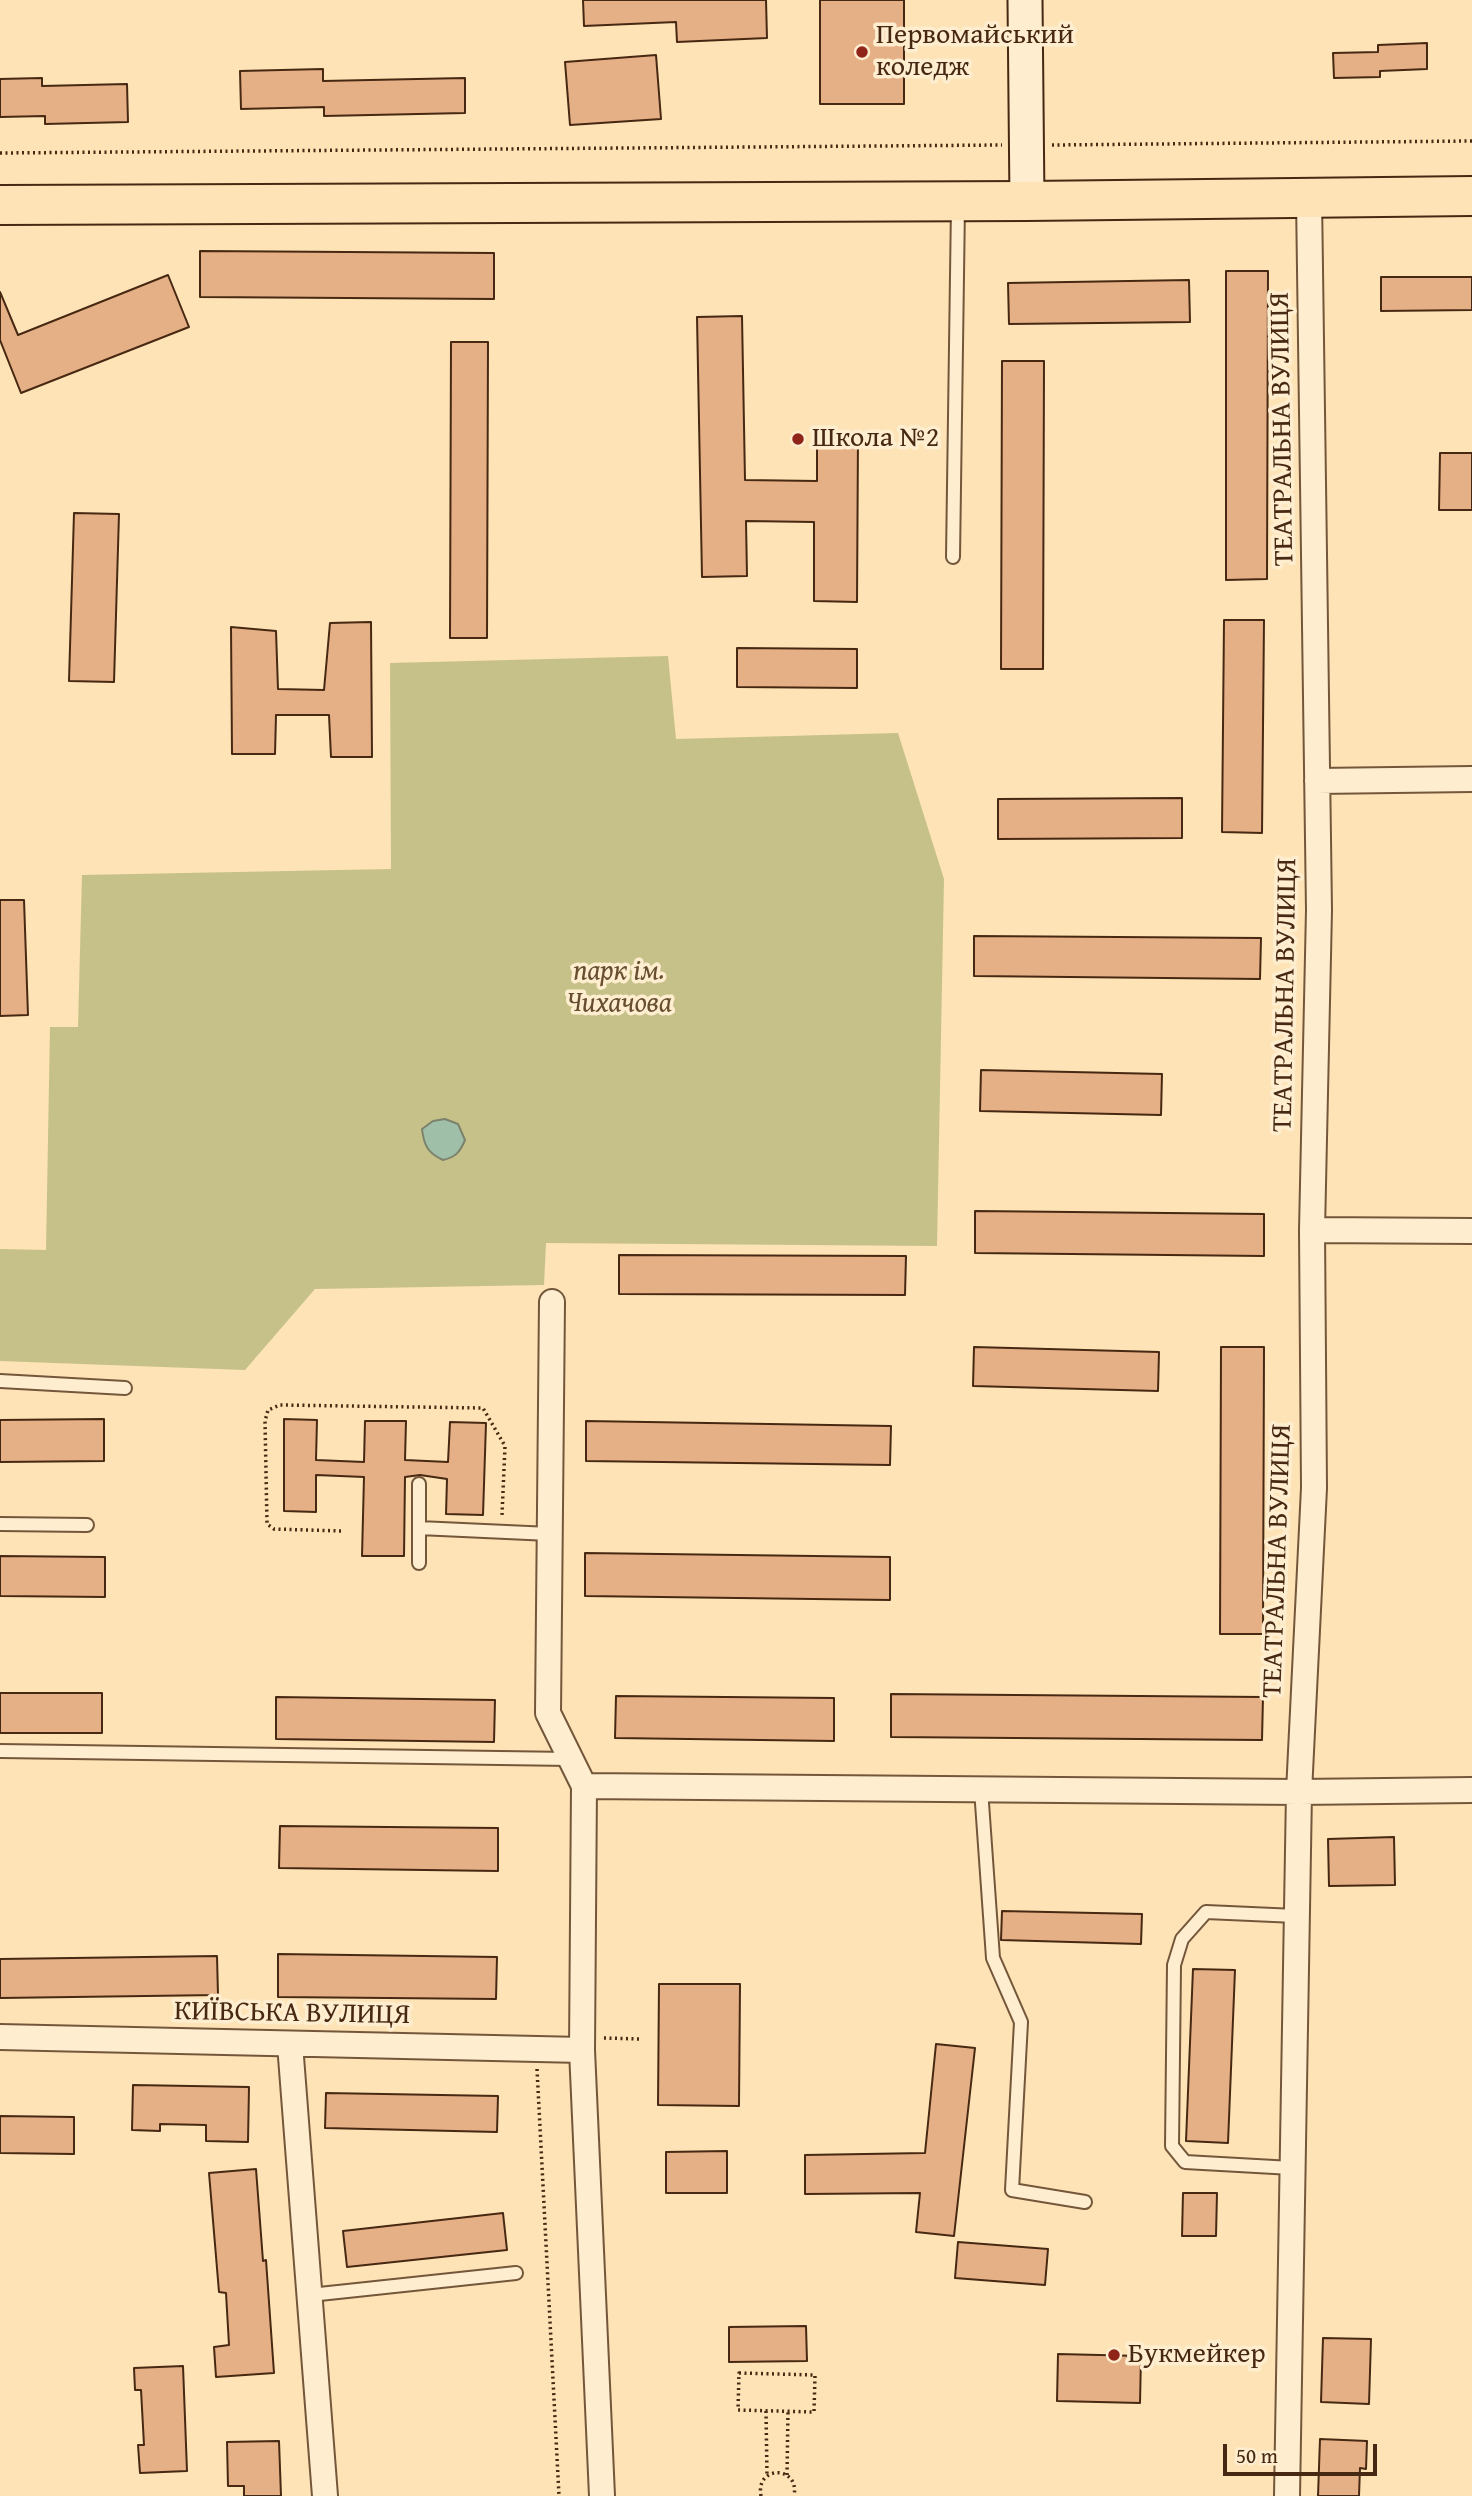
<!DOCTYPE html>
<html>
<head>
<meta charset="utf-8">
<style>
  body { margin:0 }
  #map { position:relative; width:1472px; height:2496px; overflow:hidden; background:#fde3b5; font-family:"Gentium Book Plus",serif }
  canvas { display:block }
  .scale { position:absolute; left:1223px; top:2444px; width:154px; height:32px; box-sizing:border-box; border:4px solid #472812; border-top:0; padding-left:9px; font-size:21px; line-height:24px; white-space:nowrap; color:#472812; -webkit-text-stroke:5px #feedcf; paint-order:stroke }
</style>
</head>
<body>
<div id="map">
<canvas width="1472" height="2496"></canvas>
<div class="scale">50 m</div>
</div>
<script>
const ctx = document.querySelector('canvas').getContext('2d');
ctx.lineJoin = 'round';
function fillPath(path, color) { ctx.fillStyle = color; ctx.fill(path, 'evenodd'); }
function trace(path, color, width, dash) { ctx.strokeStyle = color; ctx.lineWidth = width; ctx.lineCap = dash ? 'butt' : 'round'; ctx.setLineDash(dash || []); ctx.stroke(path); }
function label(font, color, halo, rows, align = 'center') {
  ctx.font = font + ' "Gentium Book Plus",serif'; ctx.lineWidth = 7; ctx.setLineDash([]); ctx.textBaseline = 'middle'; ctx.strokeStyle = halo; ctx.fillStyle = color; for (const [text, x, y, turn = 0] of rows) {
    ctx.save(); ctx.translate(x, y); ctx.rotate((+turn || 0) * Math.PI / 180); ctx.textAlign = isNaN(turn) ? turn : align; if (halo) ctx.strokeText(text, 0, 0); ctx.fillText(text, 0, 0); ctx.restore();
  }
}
fillPath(new Path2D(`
  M668,656L676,739L898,733L944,879L937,1246L546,1243L544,1285L315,1289L245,1370L0,1361V1249L46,1250L50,1027H78L82,875L391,869L390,663Z`), '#c6c189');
const water = new Path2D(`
  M445,1119L458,1124L465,1140C460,1152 456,1157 443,1160C428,1153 424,1146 422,1129L433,1121Z`);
fillPath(water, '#a0bfa9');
trace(water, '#7c836d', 2);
const building = new Path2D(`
  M583,0H766L767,38L677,42L676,22L584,26Z
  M820,0H904V104H820Z
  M1427,43V69L1380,71V77L1334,78L1333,53L1378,52V45Z
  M656,55L661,119L570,125L565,62Z
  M323,69V81L465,78V113L324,116V107L241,109L240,71Z
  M42,78V86L127,84L128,122L45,124V116L0,117V79Z
  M200,251L494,253V299L200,297Z
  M1226,271H1268L1267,579L1226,580Z
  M168,275L189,327L21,393L0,340V292L18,335Z
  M1381,277H1472V310L1381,311Z
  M1189,280L1190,322L1009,324L1008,283Z
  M742,316L745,480L817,481V434L858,435L857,602L814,601V522L746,521L747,576L702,577L697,317Z
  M451,342H488L487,638H450Z
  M1002,361H1044L1043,669H1001Z
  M1440,453H1472V510H1439Z
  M74,513L119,514L114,682L69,681Z
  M1224,620H1264L1262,833L1222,832Z
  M371,622L372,757H331L329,715H276L275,754H232L231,627L276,631L278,689L324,690L330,623Z
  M737,648L857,649V688L737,687Z
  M1182,798V838L998,839V799Z
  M0,900H24L28,1015L0,1016Z
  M974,936L1261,938L1260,979L974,976Z
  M981,1070L1162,1074L1161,1115L980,1111Z
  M975,1211L1264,1214V1256L975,1253Z
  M619,1255L906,1256L905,1295L619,1294Z
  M974,1347L1159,1352L1158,1391L973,1386Z
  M1221,1347H1264L1263,1634H1220Z
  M104,1419V1461L0,1462V1420Z
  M284,1419L317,1420L316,1460L364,1462L365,1421H406L405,1460L448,1462L450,1422L486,1423L483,1515L446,1514L447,1479L420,1475L405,1477L404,1556H362L364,1477L316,1475V1512L284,1511Z
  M586,1421L891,1426L890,1465L586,1461Z
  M585,1553L890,1557V1600L585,1596Z
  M0,1556L105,1557V1597L0,1596Z
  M0,1693H102V1733H0Z
  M891,1694L1263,1697L1262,1740L891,1737Z
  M616,1696L834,1698V1741L615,1738Z
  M276,1697L495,1700L494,1742L276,1739Z
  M280,1826L498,1828V1871L279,1868Z
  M1394,1837L1395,1885L1329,1886L1328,1839Z
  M1002,1911L1142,1914L1141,1944L1001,1940Z
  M278,1954L497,1957L496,1999L278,1997Z
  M217,1956L218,1995L0,1998V1959Z
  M1193,1969L1235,1970L1228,2143L1186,2141Z
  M659,1984H740L739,2106L658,2105Z
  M936,2044L975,2048L954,2236L916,2232L920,2193L805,2194V2155L925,2153Z
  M133,2085L249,2087L248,2142L206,2141V2125L160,2124V2131L132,2130Z
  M326,2093L498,2096L497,2132L325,2128Z
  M0,2116L74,2117V2154L0,2153Z
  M727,2151V2193H666V2152Z
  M256,2169L263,2261L266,2260L274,2373L216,2377L214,2347L229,2345L226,2293L219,2292L209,2173Z
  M1183,2193H1217L1216,2236H1182Z
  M503,2213L507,2250L347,2267L343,2231Z
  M958,2242L1048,2249L1045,2285L955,2278Z
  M806,2326L807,2361L729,2362V2327Z
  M1323,2338L1371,2339L1369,2404L1321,2402Z
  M1058,2354L1141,2356L1140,2403L1057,2401Z
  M183,2366L187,2471L140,2473L138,2445H144L141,2390H135L134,2368Z
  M1320,2439L1367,2441L1366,2469L1360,2468L1359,2496H1318Z
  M279,2441L281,2496H244V2486H228L227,2442Z`);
fillPath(building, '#e6b087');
trace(building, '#472812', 2);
const lane = new Path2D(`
  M953,557L958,205
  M0,1381L125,1388
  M0,1524L87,1525
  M419,1528L550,1534
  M419,1563V1484
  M0,1751L571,1759
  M981,1789L993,1958L1021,2022L1012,2190L1085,2202
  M1292,2168L1185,2162L1172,2146L1174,1965L1182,1939L1206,1912L1296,1916
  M310,2295L516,2273`);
const street = new Path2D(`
  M1317,781L1472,779
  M1312,1230L1472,1231
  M552,1302L548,1713L584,1786L582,2050L602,2496
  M584,1786L1299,1792L1472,1790
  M0,2037L582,2050
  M290,2044L325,2496
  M1287,2496L1299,1792L1314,1488L1312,1230L1319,910L1309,198`);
const secondary = new Path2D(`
  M1025,0L1027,201`);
const primary = new Path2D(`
  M0,205L1027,201L1472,196`);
trace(lane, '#74573b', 16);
trace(street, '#74573b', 28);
trace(secondary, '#472812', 37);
trace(primary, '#472812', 42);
trace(new Path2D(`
  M1052,145L1472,141
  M0,153L1002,145
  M341,1531L274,1529L267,1524L265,1421L268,1410L280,1405L483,1408L505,1446L502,1515
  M604,2038L640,2039
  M537,2069L559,2496
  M739,2373L815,2375L814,2412L738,2410Z
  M766,2411L767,2476
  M787,2475L788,2411
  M761,2496C755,2465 800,2465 794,2496`), '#472812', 3.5, [2, 3.5]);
trace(lane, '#feedcf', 12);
trace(street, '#feedcf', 24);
trace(secondary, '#feedcf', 33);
trace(primary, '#fde3b5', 38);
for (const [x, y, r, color] of [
  [862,52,7,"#8f2418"],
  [798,439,7,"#8f2418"],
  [1114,2355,7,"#8f2418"]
]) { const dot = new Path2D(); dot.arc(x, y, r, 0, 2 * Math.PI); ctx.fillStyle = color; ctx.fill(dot); trace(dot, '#feedcf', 2.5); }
label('28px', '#472812', '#feedcf', [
  ["Первомайський",876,36],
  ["коледж",876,68],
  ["Школа №2",812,439],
  ["Букмейкер",1128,2355]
], 'left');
label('28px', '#472812', '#feedcf', [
  ["ТЕАТРАЛЬНА ВУЛИЦЯ",1283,429,-91],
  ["ТЕАТРАЛЬНА ВУЛИЦЯ",1286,995,-89],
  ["ТЕАТРАЛЬНА ВУЛИЦЯ",1278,1561,-88],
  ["КИЇВСЬКА ВУЛИЦЯ",292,2014,1]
]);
label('italic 28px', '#674e30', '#feedcf', [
  ["парк ім.",619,972],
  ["Чихачова",619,1004]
]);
</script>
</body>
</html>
